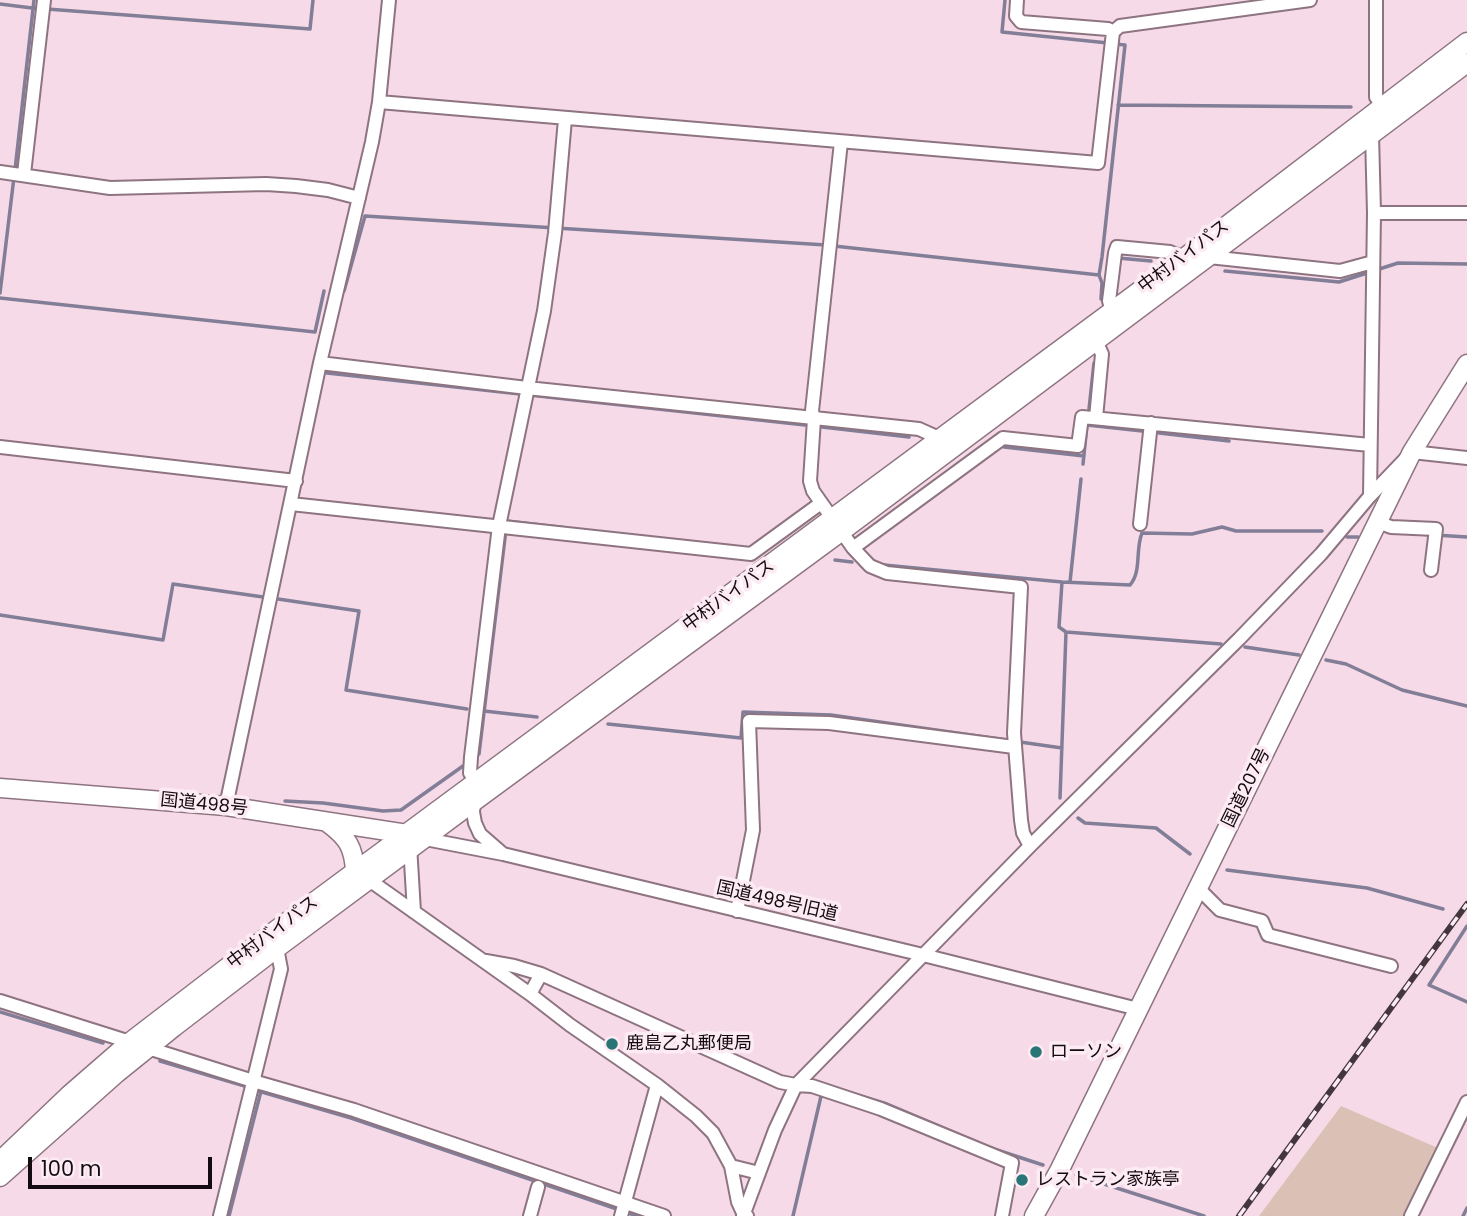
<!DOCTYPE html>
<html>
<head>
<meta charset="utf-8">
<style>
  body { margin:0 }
  #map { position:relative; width:1467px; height:1216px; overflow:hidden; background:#f7dae8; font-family:Poppins,sans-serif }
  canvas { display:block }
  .scale { position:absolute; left:28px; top:1157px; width:184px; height:32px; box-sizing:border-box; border:4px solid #140b10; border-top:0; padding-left:9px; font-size:21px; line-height:24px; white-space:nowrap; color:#140b10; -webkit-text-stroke:5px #fdebf3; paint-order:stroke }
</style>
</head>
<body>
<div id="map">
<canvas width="1467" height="1216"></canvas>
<div class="scale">100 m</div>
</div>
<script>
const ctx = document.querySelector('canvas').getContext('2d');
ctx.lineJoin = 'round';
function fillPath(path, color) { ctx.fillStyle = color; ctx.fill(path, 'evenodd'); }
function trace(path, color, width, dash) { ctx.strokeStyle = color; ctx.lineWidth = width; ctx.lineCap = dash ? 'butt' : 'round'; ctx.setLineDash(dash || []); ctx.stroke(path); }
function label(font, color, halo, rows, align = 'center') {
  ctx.font = font + ' Poppins,"Noto Sans JP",sans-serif'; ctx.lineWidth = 7; ctx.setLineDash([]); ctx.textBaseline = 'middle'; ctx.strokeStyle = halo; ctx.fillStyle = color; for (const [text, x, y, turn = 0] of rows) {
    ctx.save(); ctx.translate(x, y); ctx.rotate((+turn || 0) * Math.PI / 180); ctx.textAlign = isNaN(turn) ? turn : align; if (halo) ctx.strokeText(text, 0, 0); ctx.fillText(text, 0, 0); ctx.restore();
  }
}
fillPath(new Path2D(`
  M1341,1106L1438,1148L1405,1216H1259Z`), '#dbc1b5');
trace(new Path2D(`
  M1005,0L1002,32L1108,43
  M0,4L40,9
  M47,9L310,29L313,0
  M1118,105L1351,107
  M15,170L34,0
  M834,246L1099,275L1102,257L1125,45L1115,44
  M1118,258L1151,261
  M1225,271L1339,282L1398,263L1467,264
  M1099,275L1102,283L1101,299
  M344,291L365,216L826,245
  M0,293L14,177
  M0,298L315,332L324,291
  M327,373L805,425
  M1089,409L1094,363
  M822,427L909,437
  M1159,433L1229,441
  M1004,447L1084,456
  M1083,464L1087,425L1142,431
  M1419,534L1467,537
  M1347,537H1358
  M835,560L852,562
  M884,565L1062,582L1130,585C1142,571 1135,550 1142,533L1192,534L1222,527L1236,531H1322
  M1062,582L1059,627L1066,632L1221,644
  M1070,582L1081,479
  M278,599L359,611L346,690L467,709
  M0,615L163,640L173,584L263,597
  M1245,647L1299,655
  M1326,660L1346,664L1402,690L1467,706
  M484,711L537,717
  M608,724L741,738L743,712L831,715L1062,748
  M479,754L507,521L567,528
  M1060,798L1066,632
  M285,801L323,803L383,811L401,810L463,766
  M1078,818L1085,823L1156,828L1190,854
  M1227,870L1367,888L1443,909
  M1467,926L1429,985L1467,1002
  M0,1012L103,1043
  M160,1061L248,1087
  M255,1090L351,1118L637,1216
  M851,1093L887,1104L977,1142
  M991,1148L1043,1165
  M1076,1175L1204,1216
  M229,1216L261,1091
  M793,1216L822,1092
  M1463,1216L1467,1208`), '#827e98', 3.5);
const minor = new Path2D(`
  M1017,0L1016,16L1021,22L1108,29L1113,32
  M1376,0V97L1386,110
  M379,102L1098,163L1113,32L1120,26L1310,0
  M1369,131L1372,134L1374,213L1370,496
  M841,142L812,411L814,419L810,481L813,491L853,548L870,566L887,573L1021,587L1014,733L1021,820L1023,833L1030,846
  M0,172L110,188L266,184L296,186L328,190L359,198
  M24,174L44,0
  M1374,213H1467
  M1209,257L1340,271L1373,262
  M1112,311L1109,301L1115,253L1117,247L1170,252L1184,258
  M320,363L527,388L919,429L939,438L943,442
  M1096,418L1102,354L1096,341
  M0,447L296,481
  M291,504L751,554L821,503
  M1378,522L1391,527L1436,529L1431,570
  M1140,524L1151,423
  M853,548L1003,438L1078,446L1082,417L1370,445
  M226,806L320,363L372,142L379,102L389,0
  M420,838L503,854L923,955L1138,1009
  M410,845L414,912
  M503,854L480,834L475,823L473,812L476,782L470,773L471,757L499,526L544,311L555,233L565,119
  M365,877L530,994L570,1025L657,1085L696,1116L713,1133L731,1166L738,1202L744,1215L747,1216
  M1198,888L1220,910L1262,921L1268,935L1391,966
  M737,911L753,830L749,721L829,723L1014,747
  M486,961L514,966L541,974
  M530,994L541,974L780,1082L796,1085L812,1086L881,1109L1012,1163L1002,1216
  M0,1001L130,1042
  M148,1048L253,1081L354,1110L664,1216
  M731,1166L759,1173
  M220,1216L281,969L276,943
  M530,1216L538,1187
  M621,1216L657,1085
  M743,1216L775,1130L796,1085L1030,846L1239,639L1321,554L1370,496L1412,452L1467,458
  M1411,1216L1467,1102`);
const highway = new Path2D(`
  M0,788L226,806L407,834
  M328,823C347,837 354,847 355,872
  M0,1161L69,1095L130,1042L272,933L1192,252L1467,42
  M0,1177L117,1073L174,1027L277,948L476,800L842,531L1467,63
  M1034,1216L1060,1169L1412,452L1467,364`);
trace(minor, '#8e7481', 16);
trace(highway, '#8e7481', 21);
trace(minor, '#fff', 12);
trace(highway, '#fff', 18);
const rail = new Path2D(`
  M1239,1216L1467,904`);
trace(rail, '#43363d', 6);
trace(rail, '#fdebf3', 3.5, [10]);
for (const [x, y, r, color] of [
  [612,1044,7,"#297474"],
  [1036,1052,7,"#297474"],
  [1022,1180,7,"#297474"]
]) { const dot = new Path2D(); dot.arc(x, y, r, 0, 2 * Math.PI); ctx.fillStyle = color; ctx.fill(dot); trace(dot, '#fdebf3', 2.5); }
label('18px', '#140b10', '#fdebf3', [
  ["中村バイパス",1184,257,-37],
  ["中村バイパス",729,596,-36],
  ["国道207号",1247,788,-64],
  ["国道498号",204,805,6],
  ["国道498号旧道",777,902,13],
  ["中村バイパス",273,933,-37]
]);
label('18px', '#140b10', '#fdebf3', [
  ["鹿島乙丸郵便局",626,1044],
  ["ローソン",1050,1052],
  ["レストラン家族亭",1036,1180]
], 'left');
</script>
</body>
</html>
